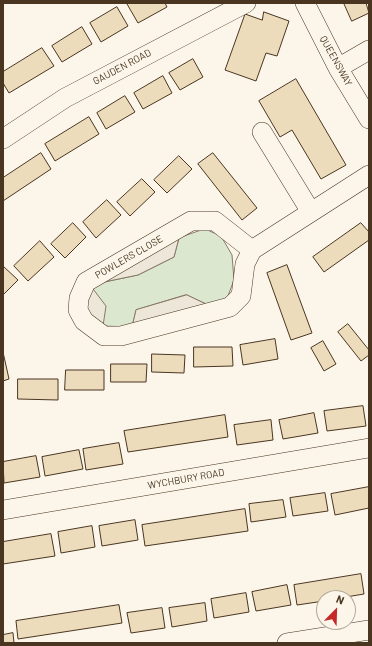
<!DOCTYPE html>
<html>
<head>
<meta charset="utf-8">
<style>
  body { margin:0 }
  #map { position:relative; width:372px; height:646px; overflow:hidden; background:#fbf6e9; font-family:Barlow,sans-serif }
  canvas { display:block }
  .frame { position:absolute; inset:0; border:4px solid #4a3520; pointer-events:none }
  .north { position:absolute; left:316px; top:590px; width:40px; height:40px; box-sizing:border-box; background:#fbf6e9; border:1px solid #b4a999; border-radius:50%; rotate:23deg; font-size:11px; font-weight:700; line-height:16px; text-align:center; color:#4a3520 }
  .north::after { content:''; display:block; margin:auto; width:14px; height:18px; background:#c62828; clip-path:polygon(50% 0,100% 100%,50% 72%,0 100%) }
</style>
</head>
<body>
<div id="map">
<canvas width="372" height="646"></canvas>
<div class="frame"></div>
<div class="north">N</div>
</div>
<script>
const ctx = document.querySelector('canvas').getContext('2d');
ctx.lineJoin = 'round';
function fillPath(path, color) { ctx.fillStyle = color; ctx.fill(path, 'evenodd'); }
function trace(path, color, width, dash) { ctx.strokeStyle = color; ctx.lineWidth = width; ctx.lineCap = dash ? 'butt' : 'round'; ctx.setLineDash(dash || []); ctx.stroke(path); }
function label(font, color, halo, rows, align = 'center') {
  ctx.font = font + ' Barlow,sans-serif'; ctx.lineWidth = 3; ctx.setLineDash([]); ctx.textBaseline = 'middle'; ctx.strokeStyle = halo; ctx.fillStyle = color; for (const [text, x, y, turn = 0] of rows) {
    ctx.save(); ctx.translate(x, y); ctx.rotate((+turn || 0) * Math.PI / 180); ctx.textAlign = isNaN(turn) ? turn : align; if (halo) ctx.strokeText(text, 0, 0); ctx.fillText(text, 0, 0); ctx.restore();
  }
}
const green = new Path2D(`
  M205,229L221,236L232,255L234,280L228,296L219,304H206L187,295H185L136,310L132,327L103,326L90,285L138,275L174,257L179,238Z`);
fillPath(green, '#dce7d0');
trace(green, '#887966', 1);
const parking = new Path2D(`
  M179,238L174,257L138,275L94,284Z
  M90,285L106,306L103,326L90,316L85,305Z
  M187,295L206,304L132,327L136,310Z`);
fillPath(parking, '#ede7d9');
trace(parking, '#887966', 1);
const building = new Path2D(`
  M129,3H165L167,7L138,23L127,4Z
  M344,3H366L369,13L352,21Z
  M117,7L128,26L101,42L90,23Z
  M264,12L289,21L277,56L266,53L256,81L225,70L245,14L262,20Z
  M82,27L92,44L62,62L52,46Z
  M42,48L54,66L9,93L3,83V72Z
  M193,59L203,77L180,90L169,73Z
  M163,76L172,93L143,109L134,93Z
  M296,79L346,165L321,179L292,130L280,137L259,101Z
  M125,96L135,112L106,129L97,113Z
  M89,117L99,134L55,161L45,144Z
  M41,153L51,169L3,201V178Z
  M213,153L257,208L242,220L198,164Z
  M179,156L192,169L167,193L154,180Z
  M142,179L155,192L130,216L117,202Z
  M107,200L121,215L96,238L83,222Z
  M73,223L86,237L65,258L51,244Z
  M361,223L369,232V240L324,272L313,257Z
  M40,241L54,257L28,281L14,266Z
  M287,265L312,333L291,340L267,273Z
  M3,266L18,280L3,295Z
  M348,324L369,350V355L361,361L338,332Z
  M275,339L278,359L243,365L240,345Z
  M323,341L336,364L324,371L311,348Z
  M194,347H232L233,366L194,367Z
  M3,352L9,379L3,381Z
  M152,354L185,355L184,373L152,372Z
  M111,364H147L146,382H111Z
  M66,370H104V390H65Z
  M18,379H58V400L18,399Z
  M363,406L366,426L327,431L324,411Z
  M314,413L318,433L283,439L279,420Z
  M225,415L228,437L128,452L124,431Z
  M271,420L273,440L237,445L234,425Z
  M119,443L123,464L86,470L83,449Z
  M79,450L83,469L45,476L42,457Z
  M36,456L40,477L4,483L3,462Z
  M369,487V508L335,515L331,494Z
  M325,493L328,511L293,516L290,498Z
  M283,500L286,517L251,522L249,504Z
  M245,509L248,531L145,546L142,525Z
  M135,520L138,540L102,546L99,526Z
  M92,526L95,547L61,553L58,532Z
  M51,534L55,556L3,564V542Z
  M361,574L364,594L340,598H324V601L297,605L294,585Z
  M287,585L291,605L256,611L252,592Z
  M246,593L249,612L214,618L211,599Z
  M205,603L207,621L172,627L169,608Z
  M119,605L122,623L18,639L16,621Z
  M162,608L165,628L131,633L127,613Z
  M13,633L14,643H3V635Z`);
fillPath(building, '#ecdcbc');
trace(building, '#4a3520', 1);
const minor = new Path2D(`
  M305,3L338,68L369,119
  M338,68L369,50
  M262,132L311,212
  M3,139L65,98L246,3
  M252,250L215,221H191L86,282L79,298L78,310L84,321L104,336H121L230,307L241,296L245,264L252,250L369,175
  M3,510L369,448
  M287,643L369,630`);
trace(minor, '#4a3520', 20);
trace(minor, '#fbf6e9', 19);
label('10px', '#4a3520', '#fbf6e9', [
  ["QUEENSWAY",336,61,61],
  ["GAUDEN ROAD",122,67,-28],
  ["POWLERS CLOSE",129,257,-30],
  ["WYCHBURY ROAD",186,479,-10]
]);
</script>
</body>
</html>
